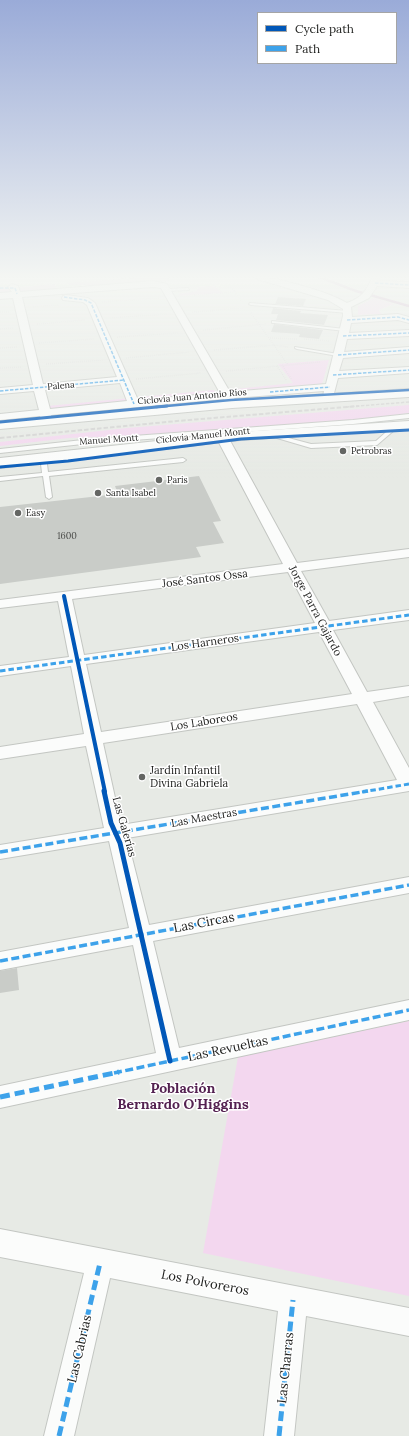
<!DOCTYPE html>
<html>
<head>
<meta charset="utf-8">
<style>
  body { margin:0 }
  #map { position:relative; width:409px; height:1436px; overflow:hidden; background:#e7eae5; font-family:Lora,serif }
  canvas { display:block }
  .legend { position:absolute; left:257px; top:12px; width:140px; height:52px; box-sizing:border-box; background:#fff; border:1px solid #a5a5a5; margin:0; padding:5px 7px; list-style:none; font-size:12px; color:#1e1f1d }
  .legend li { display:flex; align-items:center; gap:8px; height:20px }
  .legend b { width:20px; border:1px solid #a5a5a5 }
</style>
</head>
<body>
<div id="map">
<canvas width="409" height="1436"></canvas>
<ul class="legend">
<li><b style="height:5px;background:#0057b8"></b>Cycle path</li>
<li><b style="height:5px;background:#3da2ea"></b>Path</li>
</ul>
</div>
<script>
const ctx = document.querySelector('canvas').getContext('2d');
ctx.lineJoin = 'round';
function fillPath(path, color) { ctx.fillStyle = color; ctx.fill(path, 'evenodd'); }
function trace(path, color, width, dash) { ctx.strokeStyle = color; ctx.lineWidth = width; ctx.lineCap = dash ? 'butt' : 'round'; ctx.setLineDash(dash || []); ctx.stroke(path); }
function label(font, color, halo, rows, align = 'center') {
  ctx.font = font + ' Lora,serif'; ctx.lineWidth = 3; ctx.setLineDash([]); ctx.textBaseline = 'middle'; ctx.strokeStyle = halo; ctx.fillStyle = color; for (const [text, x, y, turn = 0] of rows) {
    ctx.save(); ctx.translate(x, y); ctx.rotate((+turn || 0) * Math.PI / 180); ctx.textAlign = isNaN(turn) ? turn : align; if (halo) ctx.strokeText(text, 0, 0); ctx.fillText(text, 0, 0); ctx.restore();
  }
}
fillPath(new Path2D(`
  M147,277H168L170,281L95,287L87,285H69L67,283Z
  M55,284L56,288L54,290L0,294V289Z
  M210,286L216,287L223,293L180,296L179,294L196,291L198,288L197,287Z
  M374,298L394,304L379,310L381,314L358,315V306Z
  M329,360L320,391L240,396L236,389L293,383L278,364Z
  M214,390L218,397L48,413L47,406Z
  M409,405V413L377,418L179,434L69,438L0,446V442L127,428Z
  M409,1021V1296L203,1253L238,1057Z`), '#f3d7ef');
trace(new Path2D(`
  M319,277L356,291L409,306`), '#c69ec1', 2.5);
fillPath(new Path2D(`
  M278,297L306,299L303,306L275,304Z
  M273,308L301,311L300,313L328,315L324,325L276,320L278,314H271Z
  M274,324L323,330L319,339L299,337L300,334L271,332Z
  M199,476L221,521L213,522L224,543L196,547L201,557L0,584V507L118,494L115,486Z
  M17,968L19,990L0,993V971Z`), '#c9ccc8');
const service = new Path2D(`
  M188,288L189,290L167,291L165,290L167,289Z
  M250,303L348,311L350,312L348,313L251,305L249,304Z
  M272,321L345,329L347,330L345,331L274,323H272Z
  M295,347L338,354L340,355L338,356L297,349L295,348Z
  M409,414V418L353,424L92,443L0,453V449L92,439L353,420Z
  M394,425L399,426L377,445L311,448L277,438L272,434L277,433L281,436L311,444L376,441Z
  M46,455L49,457L47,464L48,472L183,458L186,460L183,462L49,476L52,497L49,499L46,497L43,476L0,481V477L42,473L41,464L43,457Z`);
const minor = new Path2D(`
  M256,277C277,277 329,292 347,303C361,298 367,291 372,277H380L379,281L409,282V288L377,286L369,298L351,307L352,317L398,314L409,317V323L398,320L351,323L349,333L409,330V336L347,339L344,352L409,347V353L343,358L339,371L409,367V373L338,378L333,397L328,400L323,397L324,391L234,398L237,404L232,407L228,406L224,399L51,415L53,421L51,423H43L40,416L0,420V414L39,410L34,391L0,394V388L33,385L13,298L0,299V293L12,292L8,287L12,284L18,286L20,292L153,281L167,284L230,392L326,384L343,316V309L328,300L257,279ZM153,287L161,288L220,393L138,400L95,303L88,298L66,295L63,296L62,298L63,300L83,302L87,305L117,377L43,384L22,297ZM120,383L127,401L50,409L45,390Z
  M222,434L226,435L228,437L297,563L409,549V557L301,571L329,621L409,610V620L333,630L367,692L409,686V696L373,702L409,768V791L127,838L149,925L409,877V893L153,941L179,1048L409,1000V1020L0,1108V1086L156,1053L133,945L0,970V952L129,928L109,841L0,859V845L104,828L86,746L0,759V747L84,734L71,666L0,676V666L69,657L58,601L0,608V600L283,564L216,437L218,435ZM288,572L315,623L84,655L72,599ZM319,632L352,694L101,732L86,664ZM357,704L397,780L121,825L103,743Z
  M0,1229L409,1308V1336L306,1316L294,1436H264L278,1311L110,1278L74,1436H44L84,1273L0,1257Z`);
const primary = new Path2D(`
  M409,389V397L232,408L0,429V421L232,400Z
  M409,421V429L240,440L0,468V458L240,432Z`);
trace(service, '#c3c6c2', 2);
trace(minor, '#c3c6c2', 2);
trace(primary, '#c3c6c2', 2);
trace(new Path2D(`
  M207,284L233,289L243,303
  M194,295L235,292
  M102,302L159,298
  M33,307L59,305
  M0,312H9
  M192,312L243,308
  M251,313L288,365
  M110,318L167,314
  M37,324L85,320
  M0,329L13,328
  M203,330L266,324
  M117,337L178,333
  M270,338L297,339
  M304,339L329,341
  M39,343L94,339
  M0,348L17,347
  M214,350L275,345L288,347
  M126,358L189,352
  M46,364L103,360
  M282,365L292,380
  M277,366L286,380
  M0,368L21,367
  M226,371L320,362
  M136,379L201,373`), '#d6d6d6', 1.5, [0.5, 1.5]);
fillPath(service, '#fbfcfb');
fillPath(minor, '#fbfcfb');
fillPath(primary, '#fbfcfb');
trace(new Path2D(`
  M346,407L409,402`), '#d2d2d1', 1.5, [3.5, 1.5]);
trace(new Path2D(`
  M0,438L177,421L359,406`), '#d2d2d1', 2, [4.5, 2]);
trace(new Path2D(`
  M375,283L409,285
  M0,288H15L17,294
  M64,297L85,300L91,303L134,404
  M347,320L398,317L409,320
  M343,336L409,333
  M338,355L409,350
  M333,375L409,370
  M0,391L124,380
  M270,392L330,387`), '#3da2ea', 1.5, [3.5, 1.5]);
trace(new Path2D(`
  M0,671L409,615
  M362,792L409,784`), '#3da2ea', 3, [5.5, 3]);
trace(new Path2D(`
  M0,852L368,791
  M0,961L409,885
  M114,1073L409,1010`), '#3da2ea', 3.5, [8, 3.5]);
trace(new Path2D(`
  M0,1097L119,1072
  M59,1436L100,1263
  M279,1436L293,1300`), '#3da2ea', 5, [10, 5]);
trace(new Path2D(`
  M156,407L231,400L409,390`), '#0057b8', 2.5);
trace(new Path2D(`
  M0,422L167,406
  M0,467L68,461L241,439L409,430`), '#0057b8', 3);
trace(new Path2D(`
  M64,596L105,792`), '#0057b8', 4);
trace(new Path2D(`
  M104,791L111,823L120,843L170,1061`), '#0057b8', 5);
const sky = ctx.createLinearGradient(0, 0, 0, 478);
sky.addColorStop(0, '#9aabd8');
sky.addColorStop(0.58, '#f4f6f3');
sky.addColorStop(1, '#f4f6f300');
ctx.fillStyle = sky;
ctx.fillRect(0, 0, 409, 478);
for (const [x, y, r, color] of [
  [343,451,4,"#646663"],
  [159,480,4,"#646663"],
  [98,493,4,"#646663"],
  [18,513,4,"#646663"],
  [142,777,4,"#646663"]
]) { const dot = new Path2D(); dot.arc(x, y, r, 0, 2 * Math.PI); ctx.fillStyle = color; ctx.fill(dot); trace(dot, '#fff', 1.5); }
label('9px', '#1e1f1d', '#fff', [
  ["Palena",61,386,-5],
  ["Ciclovía Juan Antonio Ríos",192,397,-5],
  ["Ciclovía Manuel Montt",203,436,-6],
  ["Manuel Montt",109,440,-4]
]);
label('9px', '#1e1f1d', '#fff', [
  ["Petrobras",351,451],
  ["Paris",167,480],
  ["Santa Isabel",106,493],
  ["Easy",26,513]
], 'left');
label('9px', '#494a48', null, [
  ["1600",67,536]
]);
label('11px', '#1e1f1d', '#fff', [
  ["José Santos Ossa",205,579,-7],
  ["Jorge Parra Gajardo",315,611,62],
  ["Los Harneros",205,643,-8],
  ["Los Laboreos",204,722,-9],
  ["Las Maestras",204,818,-10],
  ["Las Galerías",124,827,74]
]);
label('11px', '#1e1f1d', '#fff', [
  ["Jardín Infantil",150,771],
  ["Divina Gabriela",150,784]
], 'left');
label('13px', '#1e1f1d', '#fff', [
  ["Las Circas",204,923,-11],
  ["Las Revueltas",228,1049,-12],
  ["Los Polvoreros",205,1283,11],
  ["Las Cabrias",80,1349,-77],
  ["Las Charras",286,1368,-84]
]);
label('bold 14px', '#542251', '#fff', [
  ["Población",183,1089],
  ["Bernardo O'Higgins",183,1105]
]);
</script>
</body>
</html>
